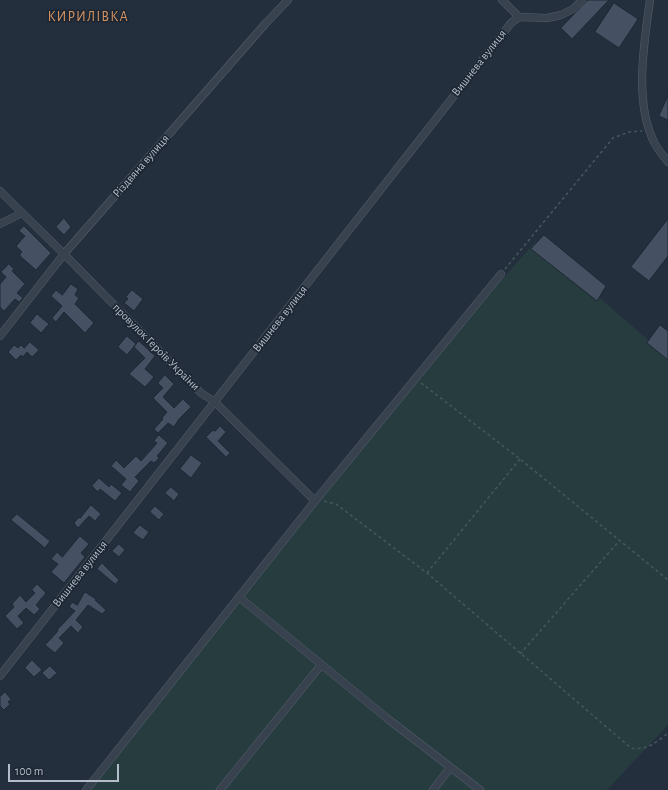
<!DOCTYPE html>
<html>
<head>
<meta charset="utf-8">
<style>
  body { margin:0 }
  #map { position:relative; width:668px; height:790px; overflow:hidden; background:#242f3e; font-family:"Alegreya Sans",sans-serif }
  canvas { display:block }
  .scale { position:absolute; left:8px; top:764px; width:111px; height:18px; box-sizing:border-box; border:2px solid #b4bcc9; border-top:0; padding-left:5px; font-size:12px; line-height:14px; white-space:nowrap; color:#b4bcc9; -webkit-text-stroke:3px #1d2633; paint-order:stroke }
</style>
</head>
<body>
<div id="map">
<canvas width="668" height="790"></canvas>
<div class="scale">100 m</div>
</div>
<script>
const ctx = document.querySelector('canvas').getContext('2d');
ctx.lineJoin = 'round';
function fillPath(path, color) { ctx.fillStyle = color; ctx.fill(path, 'evenodd'); }
function trace(path, color, width, dash) { ctx.strokeStyle = color; ctx.lineWidth = width; ctx.lineCap = dash ? 'butt' : 'round'; ctx.setLineDash(dash || []); ctx.stroke(path); }
function label(font, color, halo, rows, align = 'center') {
  ctx.font = font + ' "Alegreya Sans",sans-serif'; ctx.lineWidth = 3.5; ctx.setLineDash([]); ctx.textBaseline = 'middle'; ctx.strokeStyle = halo; ctx.fillStyle = color; for (const [text, x, y, turn = 0] of rows) {
    ctx.save(); ctx.translate(x, y); ctx.rotate((+turn || 0) * Math.PI / 180); ctx.textAlign = isNaN(turn) ? turn : align; if (halo) ctx.strokeText(text, 0, 0); ctx.fillText(text, 0, 0); ctx.restore();
  }
}
fillPath(new Path2D(`
  M535,242L668,357V725L607,790H86L418,375Z`), '#263c3f');
const building = new Path2D(`
  M588,0H609L572,39L561,28Z
  M614,3L638,19L619,48L595,32Z
  M668,96V120L659,116Z
  M64,218L71,227L64,235L56,227Z
  M668,219V256L649,281L631,267Z
  M24,226L51,253L36,270L20,256V254L22,252L16,246L25,236L19,231Z
  M544,235L606,286L597,301L531,249Z
  M9,264L14,269L12,271L25,284L17,293L23,298L19,302L15,299L4,311L0,307V284L6,277L1,272Z
  M71,284L78,289L75,295L79,298L75,304L94,323L85,333L64,312L56,322L52,318L62,306L51,296L56,290L62,295Z
  M132,290L143,299L134,311L124,303L128,299L126,297Z
  M37,314L49,324L41,333L30,323Z
  M660,325L668,331V360L647,343Z
  M127,336L136,344L127,355L118,347Z
  M139,341L155,356L145,369L154,377L145,387L129,374L145,358L134,347Z
  M30,342L39,350L32,357L27,352L23,357L21,355L16,360L8,352L14,345L18,348L21,345L24,348Z
  M165,375L174,384L163,397L174,408L183,399L191,407L179,419L174,427L168,423L158,433L154,429L163,419L162,418L167,412L153,398L163,388L158,383Z
  M220,426L226,432L218,441L230,453L226,457L206,437L213,430L215,431Z
  M159,435L168,443L157,456L159,458L154,463L151,461L135,477L139,481L130,492L121,485L126,479L111,466L116,460L124,468L136,456L141,461L157,443L154,441Z
  M191,455L202,463L191,478L180,469Z
  M99,478L109,487L111,484L122,493L115,501L100,489L98,492L92,486Z
  M171,487L179,494L174,501L165,493Z
  M91,505L101,514L95,521L89,516L78,528L74,523L79,517L80,518Z
  M155,506L164,514L159,520L150,512Z
  M17,514L50,541L45,548L11,520Z
  M140,525L149,532L143,540L133,533Z
  M80,536L89,544L81,553L85,557L64,583L51,572L58,564L51,559L57,552L62,557Z
  M119,544L125,550L119,557L112,551Z
  M102,563L119,580L116,584H115L97,569Z
  M37,584L46,593L36,605L40,609L34,615L26,608L18,616L24,623L17,629L5,616L14,607L12,604L20,595L26,602L35,593L32,590Z
  M85,592L96,599L95,600L106,610L102,614L88,605L76,620L83,627L78,633L71,626L59,638L64,643L55,653L45,645L58,631L57,630L75,611L69,607L72,602L77,605Z
  M32,660L42,670L34,677L25,668Z
  M50,666L57,673L49,680L42,673Z
  M5,692L11,699L8,702L10,704L4,710L0,706V697Z`);
fillPath(building, '#455162');
trace(building, '#1f2835', 1);
const minor = new Path2D(`
  M502,0L519,17
  M650,0C644,43 634,102 654,142C657,149 663,155 668,162
  M0,191L64,254L201,393L215,402L315,501
  M0,224L22,213
  M0,336L64,254L266,23L288,0
  M239,597L388,719L480,790
  M0,676L511,23L519,17L547,18L561,15L573,9L582,0
  M86,790L315,501L501,274
  M220,790L321,665
  M433,790L450,768`);
trace(minor, '#565f6c', 8);
trace(new Path2D(`
  M505,269L613,138L629,132L642,131
  M421,383L520,459L668,580
  M324,501L336,504L427,573L631,748C646,751 657,742 668,733
  M427,573L520,459
  M520,654L620,540`), '#44595c', 1.5, [3, 3]);
trace(minor, '#38414e', 7);
label('12px', '#b4bcc9', '#1d2633', [
  ["Вишнева вулиця",479,63,-52],
  ["Різдвяна вулиця",141,166,-49],
  ["Вишнева вулиця",280,319,-52],
  ["провулок Героїв України",156,347,45],
  ["Вишнева вулиця",80,574,-52]
]);
ctx.letterSpacing = '1px';
label('14px', '#d59563', '#1d2633', [
  ["КИРИЛІВКА",88,17]
]);
ctx.letterSpacing = '0px';
</script>
</body>
</html>
